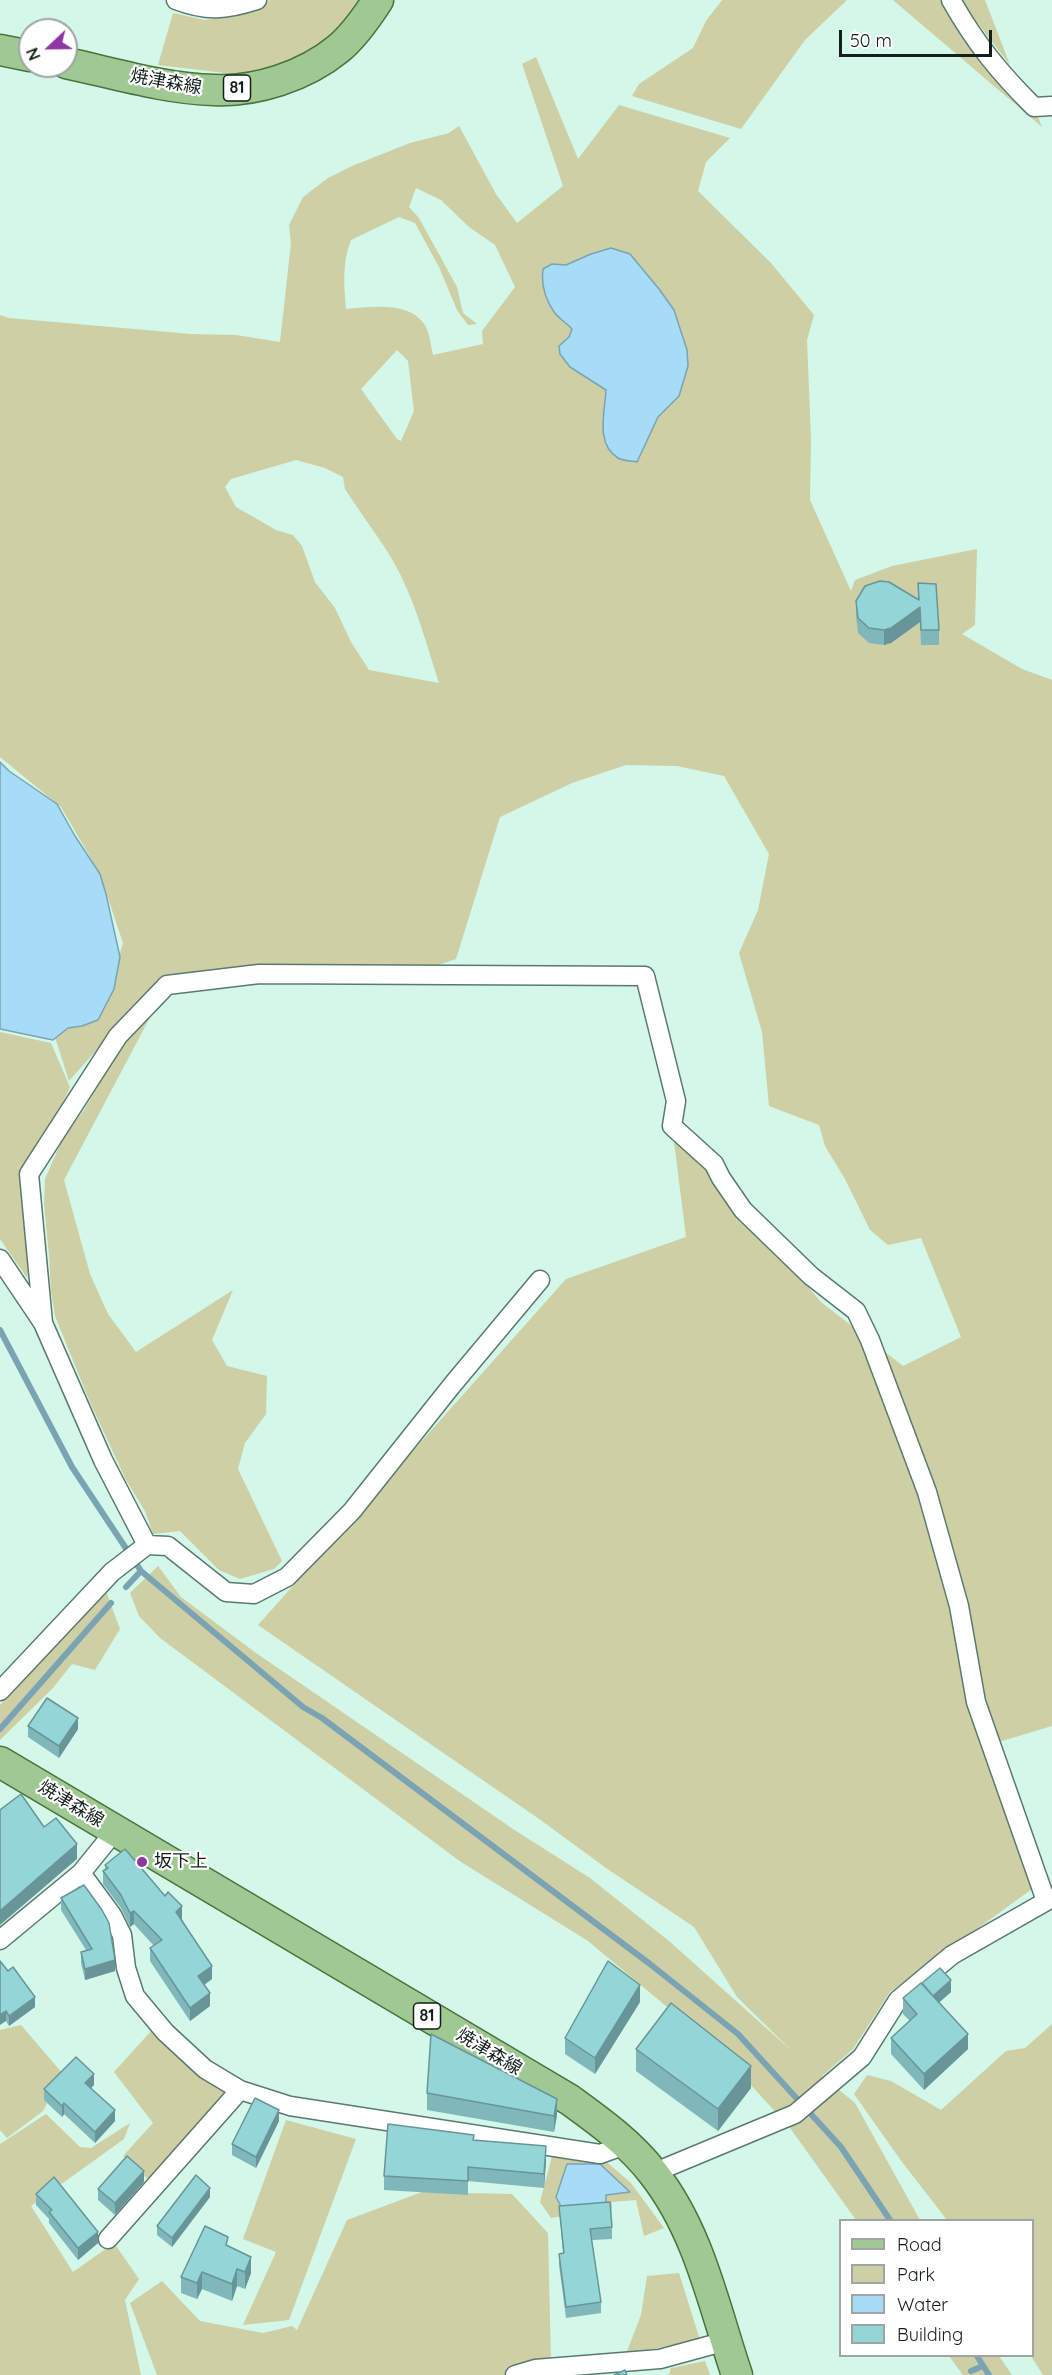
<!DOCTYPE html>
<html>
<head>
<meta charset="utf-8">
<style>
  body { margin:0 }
  #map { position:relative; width:1052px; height:2375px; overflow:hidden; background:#d3f7e8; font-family:Quicksand,sans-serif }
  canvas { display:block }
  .legend { position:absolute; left:839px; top:2219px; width:195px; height:138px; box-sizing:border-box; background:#fff; border:2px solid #a0a5a3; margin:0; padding:8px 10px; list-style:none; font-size:18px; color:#121f1a }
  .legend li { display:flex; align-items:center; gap:12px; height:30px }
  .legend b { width:30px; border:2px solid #a0a5a3 }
  .north { position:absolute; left:18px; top:18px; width:60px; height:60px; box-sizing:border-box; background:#fff; border:2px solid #a0a5a3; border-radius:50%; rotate:248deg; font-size:16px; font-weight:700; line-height:24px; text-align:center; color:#121f1a }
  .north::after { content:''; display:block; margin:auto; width:21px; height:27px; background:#8f36a2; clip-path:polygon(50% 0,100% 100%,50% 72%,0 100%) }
  .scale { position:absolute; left:839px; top:30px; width:153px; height:27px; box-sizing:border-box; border:3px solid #121f1a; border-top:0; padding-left:8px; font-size:18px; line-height:21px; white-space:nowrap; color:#121f1a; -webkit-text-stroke:4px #fff; paint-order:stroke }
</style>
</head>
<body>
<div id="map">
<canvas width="1052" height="2375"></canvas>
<ul class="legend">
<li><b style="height:8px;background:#a0c892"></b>Road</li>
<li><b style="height:16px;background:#cecfa4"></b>Park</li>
<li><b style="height:16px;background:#a6dcf6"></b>Water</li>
<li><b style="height:16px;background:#94d5d8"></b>Building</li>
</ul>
<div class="north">N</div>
<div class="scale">50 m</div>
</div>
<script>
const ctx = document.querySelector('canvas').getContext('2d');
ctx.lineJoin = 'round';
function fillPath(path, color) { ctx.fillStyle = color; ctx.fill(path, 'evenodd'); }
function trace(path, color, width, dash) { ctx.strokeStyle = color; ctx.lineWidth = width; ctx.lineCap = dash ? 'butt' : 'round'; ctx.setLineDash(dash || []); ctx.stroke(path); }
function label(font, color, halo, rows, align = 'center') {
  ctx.font = font + ' Quicksand,"Noto Sans JP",sans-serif'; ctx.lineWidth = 4.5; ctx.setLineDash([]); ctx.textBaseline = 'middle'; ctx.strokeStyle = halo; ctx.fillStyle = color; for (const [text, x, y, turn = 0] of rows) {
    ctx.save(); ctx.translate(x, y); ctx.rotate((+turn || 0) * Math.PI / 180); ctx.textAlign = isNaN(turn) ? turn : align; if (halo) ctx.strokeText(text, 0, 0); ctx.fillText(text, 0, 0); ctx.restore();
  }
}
fillPath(new Path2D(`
  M270,0H364L357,11L305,58L250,76L158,65L173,13L205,20L244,14Z
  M722,0H847L805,40L741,129L632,96L639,84L693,48L706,21Z
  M893,0H941L1034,107L1042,127Z
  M962,0H985L1010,65L965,7Z
  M536,57L578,159L619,105L730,138L706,162L698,191L771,263L814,315L807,340L811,439L810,500L851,591L855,580L892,566L977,549L975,625L962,634L1022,669L1052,680V1726L992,1744L1032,1889L890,1992L853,2049L822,2076L855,2103L920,2220H856L790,2128L720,2051L588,1941L461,1862L160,1638L139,1616L130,1593L158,1566L181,1597L256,1653L516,1831L590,1878L669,1941L793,2052L737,1997L694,1927L606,1868L542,1821L258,1625L566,1279L686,1237L672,1126L821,1302L903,1366L961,1337L921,1238L888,1245L870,1230L845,1179L825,1146L819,1125L769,1106L762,1032L739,953L758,910L769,854L724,776L677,766L626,765L572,783L500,817L456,959L412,974H303L157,982L69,1081L54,1034L102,1011L123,943L100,874L61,807L0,757V315L9,318L191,334L236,335L280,342L291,243L289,225L303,197L328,178L352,166L410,143L449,133L459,126L496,194L517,223L563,186L522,64ZM416,188L441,200L469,227L495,245L515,287L482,331L483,344L433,355C431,346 430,336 426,327C411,300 372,307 346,309C344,285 342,263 351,240L399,217L415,223L439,267L457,310L468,325L477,324L463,313L457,287L419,218L409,207ZM397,350L408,361L414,411L401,441L397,439L361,389ZM296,460L325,468L343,477L345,489C359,511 375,532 389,554C413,593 425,639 439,683L369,670L351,642L335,608L315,582L302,546L293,535L276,530L236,507L225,487L231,479Z
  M165,989L64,1180L90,1274L108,1314L136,1352L233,1290L212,1340L227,1366L267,1376L266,1414L245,1443L238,1469L282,1561L274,1569L240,1579L219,1570L180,1531L153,1534L145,1511L126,1480L89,1400L55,1316L51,1291L49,1255L44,1204L45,1179L62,1140L84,1110L114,1059L132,1021Z
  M0,1032L51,1043L70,1087L29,1174L35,1217L27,1278L0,1239Z
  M106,1591L120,1629L95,1670L72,1664L52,1689L0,1740V1705Z
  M1052,2024V2375H1043L1031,2356L1032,2220H947L902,2162L854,2094L867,2075L891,2081L941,2110L1006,2051L1025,2048Z
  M21,2025L63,2074L43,2111L7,2138L0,2130V2030Z
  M152,2030L228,2091L148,2179L123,2156L153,2123L114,2072Z
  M46,2114L80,2147L91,2148L130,2123L124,2139L31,2206L73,2272L114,2243L139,2279L125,2300L141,2375H0V2144Z
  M286,2120L356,2139L289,2320L243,2325L276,2252L243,2239Z
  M552,2156L602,2158L631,2183L664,2228L644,2236L636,2200L612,2202V2209L551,2218L540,2202Z
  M422,2192L512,2194L548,2233L551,2363L513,2375H157L130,2303L162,2281L200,2321L263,2333L292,2326L297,2330L347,2220Z
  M679,2273L700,2340L626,2354L641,2315L647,2276Z
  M949,2356H999L1012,2375H963Z
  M705,2361L710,2375H669L671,2368Z`), '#cecfa4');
const water = new Path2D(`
  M611,248L630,254L659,289L674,310L687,350L688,366L679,396L658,417L637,462C631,461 623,461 618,458C595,444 605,412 606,390L570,367L560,354L559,346L569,337L572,329C567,323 558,318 554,312C545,299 541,285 543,269L552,264L566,265L591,254Z
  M0,762L9,771L57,804L75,836L100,874L106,894L120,957L114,989L98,1020L82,1026L68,1028L53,1040L0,1029Z
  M567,2164H600L630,2192L606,2195V2204L562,2208L556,2197Z`);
fillPath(water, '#a6dcf6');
trace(water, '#7aa3b4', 1.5);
trace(new Path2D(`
  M0,1330L72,1467L141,1571L303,1707L322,1718L650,1964L738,2034L841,2147L890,2220
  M126,1587L141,1571
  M0,1729L111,1603
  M977,2356L989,2375
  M971,2371L983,2366`), '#7aa3b4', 6);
const minor = new Path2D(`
  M176,0C207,12 226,10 257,0
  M951,0C976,44 999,72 1034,107L1052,106
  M0,1259L43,1323L103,1460L147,1545
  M43,1323L29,1174L118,1036L167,985L259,974L645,976L676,1101L672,1126L714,1164L721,1178L743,1210L811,1276L856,1311L870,1340L927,1492L959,1606L976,1702L1046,1901
  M0,1691L112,1572L147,1545L168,1546L226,1592L254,1594L287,1577L352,1511L453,1384L540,1280
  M81,1873L112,1915L122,1935L126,1968L135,1996L165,2032L205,2069L240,2090L290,2106L600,2154L625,2145
  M0,1940L81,1873L115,1831
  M653,2173L795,2114L862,2057L898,2000L952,1955L1052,1898
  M108,2239L240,2090
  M515,2375L535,2369L660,2359L726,2341`);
const primary = new Path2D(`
  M0,50L30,56
  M66,63C113,73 166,89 214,90C256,92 305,76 338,49C354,36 367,17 378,0
  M0,1762L570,2100C599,2121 631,2144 653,2173C699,2231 714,2307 737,2375`);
trace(minor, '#5a7a6e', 21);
trace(primary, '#457539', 33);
trace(minor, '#fff', 18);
trace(primary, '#a0c892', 30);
fillPath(new Path2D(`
  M918,583L939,630V645H921L920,622L891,643L884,645L869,643L858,633L856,616V601L918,600Z
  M28,1726L78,1729L59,1758L28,1737Z
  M105,1865L182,1919L212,1979L204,1985L210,2006L190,2021L150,1961V1948L154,1946L134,1924L130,1927L121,1908L103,1884V1871L105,1870Z
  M61,1898L115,1971L85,1980L81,1963V1952L86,1950L61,1910Z
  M0,1961L35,2007L9,2026L6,2021Z
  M922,1984L951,1992L939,2002L968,2049L924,2090L891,2054V2038L910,2021L903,2014V1998Z
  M640,2002L595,2074L565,2054V2038Z
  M636,2049L751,2088L718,2131L636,2071Z
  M94,2085L91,2088L115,2121L95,2143L64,2114L62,2117L44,2100V2089Z
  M427,2093L557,2115L554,2132L427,2110Z
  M279,2121L256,2168L232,2155V2144Z
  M474,2140L546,2161L544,2188L468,2181V2195L384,2190V2176Z
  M144,2182L115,2215L98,2200V2189Z
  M36,2194L98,2243L78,2260L49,2223V2219L36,2205Z
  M210,2197L172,2247L157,2235V2226Z
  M559,2206L612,2227V2239L592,2240L601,2302V2313L566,2318L559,2265V2254L563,2253Z
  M228,2246L251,2273L245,2289L237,2286L232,2301L202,2289L197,2299L181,2293V2277Z`), '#7fb7ba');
fillPath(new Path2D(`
  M920,607V622L891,643L884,645V630Z
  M78,1718V1729L59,1758V1746Z
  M77,1844V1859L0,1925V1911Z
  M182,1906V1919L176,1925V1912Z
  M134,1911V1924L130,1927V1913Z
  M115,1960V1971L85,1980V1969Z
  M212,1966V1979L198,1989V1976Z
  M951,1980V1992L933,2008V1996Z
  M640,1985V2002L595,2074V2058Z
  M210,1993V2006L190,2021V2008Z
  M35,1997V2007L9,2026V2016Z
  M6,2011V2021L0,2025V2015Z
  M968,2034V2049L924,2090V2074Z
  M751,2066V2088L718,2131V2109Z
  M94,2074V2085L85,2094V2083Z
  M557,2099V2115L554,2132V2116Z
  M64,2103V2114L62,2117V2106Z
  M115,2110V2121L95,2143V2132Z
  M279,2110V2121L256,2168V2157Z
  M546,2146V2161L544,2188V2174Z
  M144,2171V2182L115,2215V2203Z
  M210,2188V2197L172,2247V2238Z
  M98,2232V2243L78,2260V2248Z
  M251,2257V2273L245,2289V2272Z
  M237,2269V2286L232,2301V2284Z
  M202,2272V2289L197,2299V2283Z`), '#689597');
const building = new Path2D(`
  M880,581L889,582L919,600L918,583L936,584L939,630H921L920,607L891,628L884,630L869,628L858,618L856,601L865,586Z
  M47,1698L78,1718L59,1746L28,1726Z
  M21,1794L44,1827L56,1818L77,1844L0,1911V1810Z
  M125,1849L165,1896L168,1892L182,1906L176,1912L212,1966L198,1976L210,1993L190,2008L150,1948L162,1940L134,1911L130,1913L121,1895L103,1871L108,1868L105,1865Z
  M84,1885L102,1910L109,1923L115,1960L85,1969L81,1952L92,1949L61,1898Z
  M0,1961L8,1971L13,1967L35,1997L9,2016L6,2011L0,2015Z
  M608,1961L640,1985L595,2058L565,2038Z
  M940,1968L951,1980L933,1996L922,1983Z
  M921,1983L968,2034L924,2074L891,2038L917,2014L903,1998Z
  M671,2003L751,2066L718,2109L636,2049Z
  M431,2034L557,2099L554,2116L427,2093Z
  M76,2057L94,2074L85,2083L115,2110L95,2132L64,2103L62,2106L44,2089Z
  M255,2098L279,2110L256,2157L232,2144Z
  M388,2124L474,2135L473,2140L546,2146L544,2174L468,2167V2181L384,2176Z
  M127,2156L144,2171L115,2203L98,2189Z
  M196,2175L210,2188L172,2238L157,2226Z
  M54,2177L98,2232L78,2248L49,2212L52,2210L36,2194Z
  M610,2202L612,2227L590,2229L601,2302L566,2307L559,2254L564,2253L559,2206Z
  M205,2226L228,2237L226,2245L251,2257L245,2272L237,2269L232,2284L202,2272L197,2283L181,2277Z
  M625,2370L627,2375H614Z`);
fillPath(building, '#94d5d8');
trace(building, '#689597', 1.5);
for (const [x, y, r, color] of [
  [142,1862,6,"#8f36a2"]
]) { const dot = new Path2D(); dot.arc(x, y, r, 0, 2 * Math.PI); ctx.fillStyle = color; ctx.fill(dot); trace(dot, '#fff', 2); }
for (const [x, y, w] of [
  [237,88,27],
  [427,2016,27]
]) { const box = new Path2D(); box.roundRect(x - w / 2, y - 13, w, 26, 4.5); ctx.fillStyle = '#fff'; ctx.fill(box); trace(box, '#121f1a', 1.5); }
label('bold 16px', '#121f1a', null, [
  ["81",237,88],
  ["81",427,2016]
]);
label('18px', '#121f1a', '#fff', [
  ["焼津森線",166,82,10],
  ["焼津森線",71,1804,31],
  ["焼津森線",489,2052,31]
]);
label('18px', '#121f1a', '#fff', [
  ["坂下上",154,1862]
], 'left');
</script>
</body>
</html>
